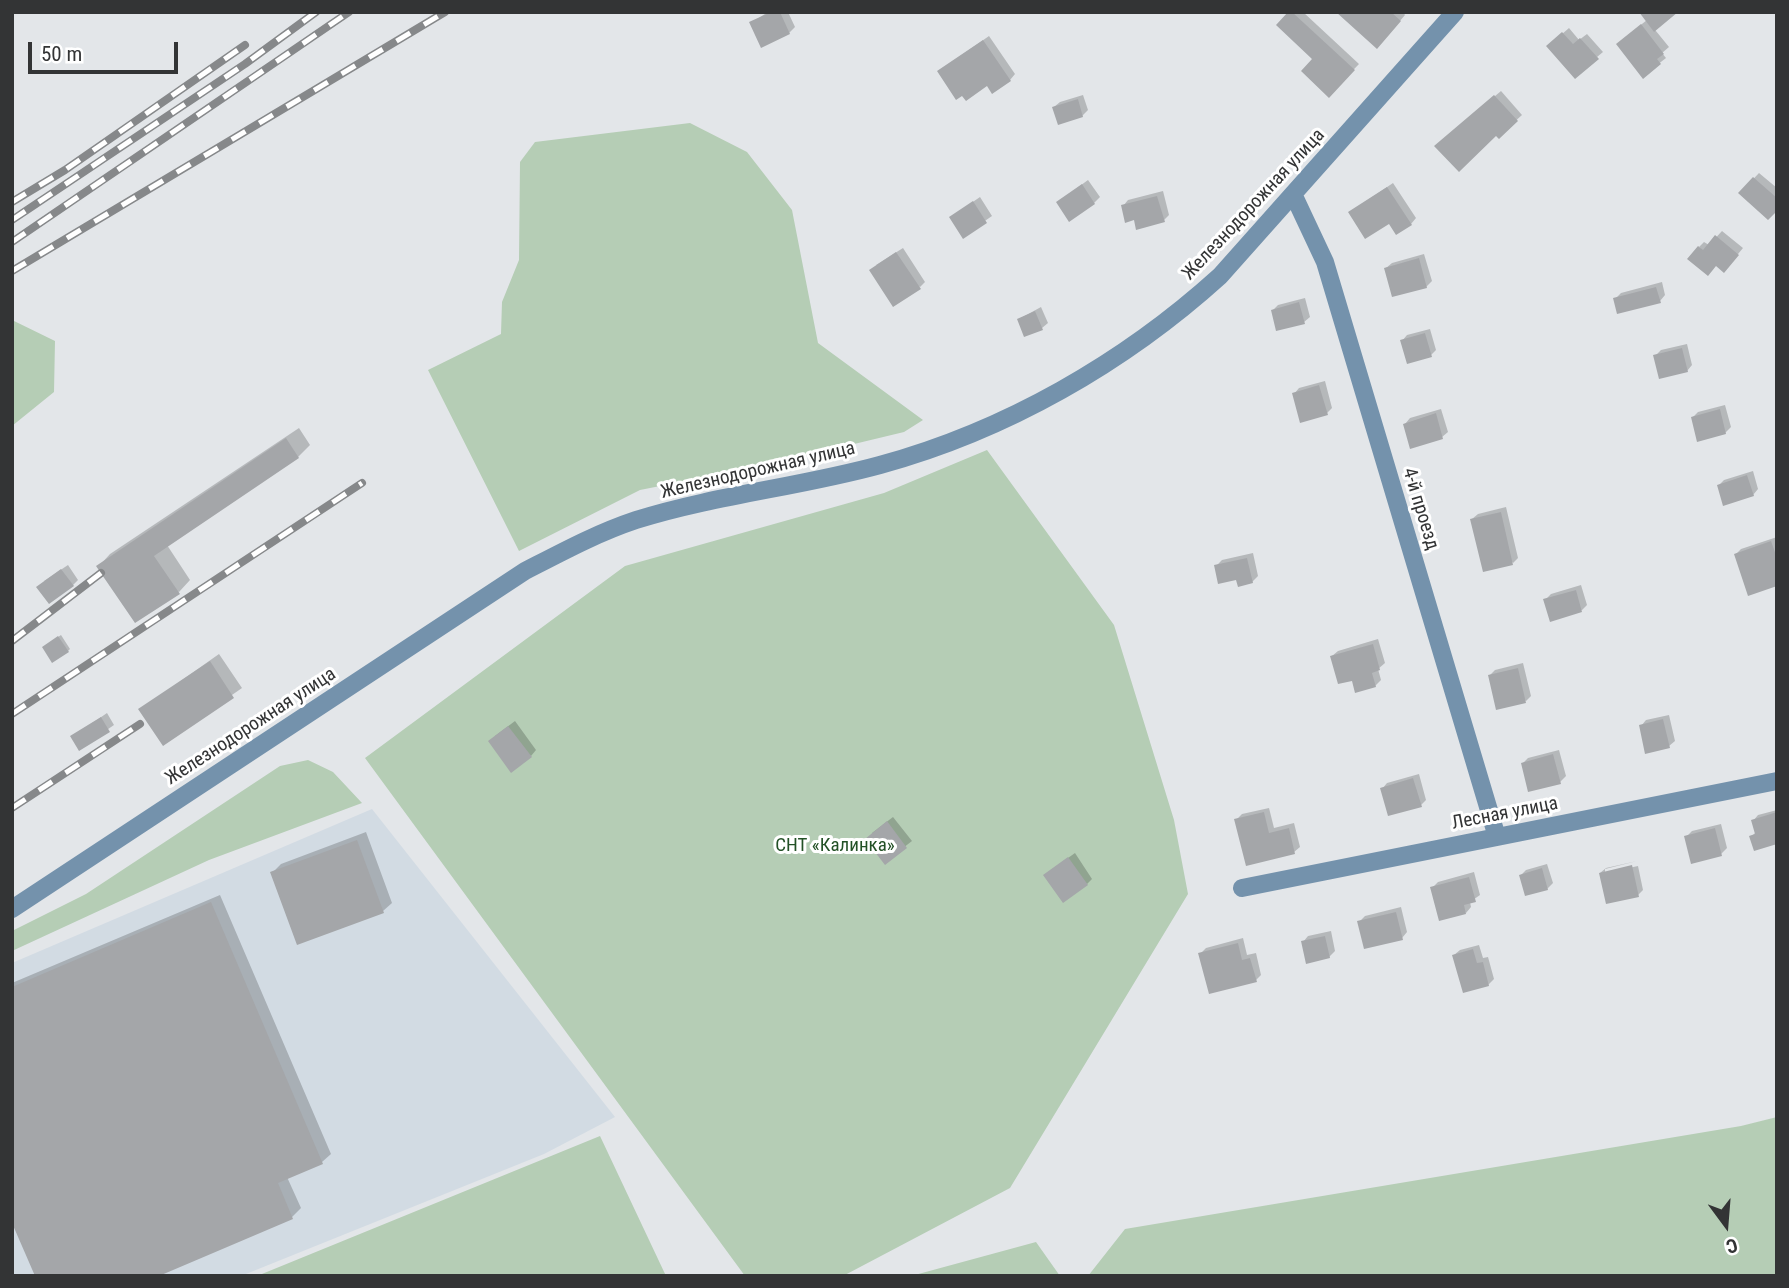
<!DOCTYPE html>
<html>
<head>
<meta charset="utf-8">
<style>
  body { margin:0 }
  #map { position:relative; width:1789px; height:1288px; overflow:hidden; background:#e3e6e9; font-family:"Roboto Condensed",sans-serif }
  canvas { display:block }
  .frame { position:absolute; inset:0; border:14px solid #333435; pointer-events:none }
  .north { position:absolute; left:1691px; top:1190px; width:70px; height:70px; -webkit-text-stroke:5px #fff; paint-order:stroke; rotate:164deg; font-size:19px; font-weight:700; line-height:28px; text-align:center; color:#333435 }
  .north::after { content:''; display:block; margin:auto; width:24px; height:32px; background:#333435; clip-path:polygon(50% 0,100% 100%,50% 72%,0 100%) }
  .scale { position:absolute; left:28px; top:42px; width:150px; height:32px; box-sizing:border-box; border:4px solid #333435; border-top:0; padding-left:9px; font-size:21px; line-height:24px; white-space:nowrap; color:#333435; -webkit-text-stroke:5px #fff; paint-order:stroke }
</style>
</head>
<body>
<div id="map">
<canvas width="1789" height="1288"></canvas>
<div class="frame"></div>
<div class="north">С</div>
<div class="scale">50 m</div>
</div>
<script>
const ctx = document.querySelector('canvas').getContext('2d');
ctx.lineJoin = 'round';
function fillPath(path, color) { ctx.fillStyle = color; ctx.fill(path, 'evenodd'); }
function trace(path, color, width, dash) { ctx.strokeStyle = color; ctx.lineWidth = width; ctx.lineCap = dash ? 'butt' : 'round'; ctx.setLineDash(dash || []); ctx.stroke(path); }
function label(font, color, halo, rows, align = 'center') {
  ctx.font = font + ' "Roboto Condensed",sans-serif'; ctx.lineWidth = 6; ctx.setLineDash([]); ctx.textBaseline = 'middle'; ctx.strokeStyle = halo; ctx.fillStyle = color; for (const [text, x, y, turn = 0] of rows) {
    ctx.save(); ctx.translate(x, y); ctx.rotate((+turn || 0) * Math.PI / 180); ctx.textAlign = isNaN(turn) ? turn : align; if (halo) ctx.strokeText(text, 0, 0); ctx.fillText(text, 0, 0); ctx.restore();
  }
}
fillPath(new Path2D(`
  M372,809L615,1117L544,1154L241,1276H12V963Z`), '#d2dbe3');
fillPath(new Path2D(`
  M690,123L747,152L792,210L818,343L923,420L904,432L771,464L640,490L519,551L428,370L501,334L502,302L519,260L520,162L535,142Z
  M12,320L55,341L54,392L12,426Z
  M987,450L1114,625L1174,820L1188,894L1010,1188L843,1276H745L365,758L625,566L884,493Z
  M308,760L333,772L362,803L209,860L12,951V931L86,894L280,766Z
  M1777,1117V1276H1088L1125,1229L1741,1126Z
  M600,1136L666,1276H257Z
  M1036,1242L1060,1276H911Z`), '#b5cdb5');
fillPath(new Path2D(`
  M768,12H788L795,27L789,33L751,23Z
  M1290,12H1303L1359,64L1329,95Z
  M1357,12H1403L1405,15L1383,41Z
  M1647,20L1669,47L1662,53L1666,58L1643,76L1623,39Z
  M1569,28L1579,40L1587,34L1603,52L1597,57L1554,41Z
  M989,36L1015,74L1010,80L987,84L939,71Z
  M1501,91L1522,115L1499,136L1497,134L1436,146Z
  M1083,95L1088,110L1082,116L1054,107L1060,102Z
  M1759,173L1777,188V209L1740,193Z
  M1088,180L1100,197L1094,203L1058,202Z
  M1393,183L1416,218L1411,224L1350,212Z
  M1163,191L1169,215L1164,220L1135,218L1123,206L1128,200Z
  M980,197L992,216L963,236L951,217Z
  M1722,231L1743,248L1729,265H1717L1699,247L1704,242L1709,245Z
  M903,248L925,282L920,287L876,265Z
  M1424,254L1432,281L1426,287L1386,268L1392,263Z
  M1662,282L1665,295L1660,301L1615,299L1621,293Z
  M1305,298L1310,317L1304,322L1273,310L1278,305Z
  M1041,307L1048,323L1042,328L1019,319Z
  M1430,329L1436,350L1431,355L1402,341L1407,335Z
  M1687,344L1692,365L1687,371L1655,356L1661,350Z
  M1325,381L1332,408L1327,413L1294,394L1299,388Z
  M1725,405L1731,427L1725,433L1693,417L1698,412Z
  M1441,409L1448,432L1442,437L1405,424L1410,418Z
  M299,428L310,445L298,457L167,545L190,580L179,592L99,566L110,554Z
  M1753,471L1758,489L1753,495L1719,485L1724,480Z
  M1506,507L1518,558L1513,563L1472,519L1478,514Z
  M1777,537V584L1736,554L1741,549Z
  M1253,553L1258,576L1252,582L1216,566L1222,560Z
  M68,565L78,580L73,585L44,581Z
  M1581,585L1587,605L1582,610L1551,619L1545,600L1551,594Z
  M61,635L70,649L68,651L46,645Z
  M1378,639L1385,663L1378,669L1381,680L1375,686L1353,678L1332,656L1338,651Z
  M219,654L242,688L163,743L141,709Z
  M1523,663L1531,696L1526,701L1489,676L1495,670Z
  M107,713L114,725L79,749L72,737Z
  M1669,715L1675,741L1669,746L1641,726L1646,720Z
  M515,721L536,750L531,756L495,736Z
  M1559,750L1566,776L1560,782L1523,763L1528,758Z
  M1419,774L1426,800L1421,805L1382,789L1387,783Z
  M1269,808L1274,828L1294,823L1300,847L1294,852L1236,820L1242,814Z
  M1777,810V842L1751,837L1756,832L1753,821L1758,815Z
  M893,817L912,841L885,862L872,833Z
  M1721,824L1727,848L1721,854L1686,837L1692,831Z
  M366,832L392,903L383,911L298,943L272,873L281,864Z
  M1075,853L1092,879L1087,884L1051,870Z
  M1637,861L1605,869V873L1638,866L1643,890L1638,895L1600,873L1606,868Z
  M1547,864L1553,883L1547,889L1521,875L1526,870Z
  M1474,872L1480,895L1470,902L1471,907L1466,913L1432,888L1438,882Z
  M220,895L331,1154L322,1162L287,1177L301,1208L292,1217L12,1219V983Z
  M1401,907L1407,932L1402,938L1359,922L1365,916Z
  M1331,931L1335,951L1329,957L1303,942L1308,936Z
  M1243,938L1247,955L1256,953L1261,975L1256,980L1200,954L1206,948Z
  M1479,945L1483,958L1488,957L1494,979L1488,985L1454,955L1460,950Z`), '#0003');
fillPath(new Path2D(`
  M771,12H780L790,34L761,48L749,22Z
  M1288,12H1292L1355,70L1329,98L1301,71L1312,59L1276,25Z
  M1336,12H1391L1401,21L1377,49Z
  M1639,12H1678L1654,32Z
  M1641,24L1664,54L1657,59L1661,64L1643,79L1616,44Z
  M1562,32L1573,44L1580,38L1599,59L1575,79L1546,46Z
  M983,40L1011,81L992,94L987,86L966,101L962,96L956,100L937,71Z
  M1494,95L1518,121L1499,139L1496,136L1459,172L1434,146Z
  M1078,99L1083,117L1058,125L1052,107Z
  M1753,177L1777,198V211L1768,220L1738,193Z
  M1082,184L1095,204L1069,222L1056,202Z
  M1387,187L1412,225L1396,235L1389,224L1365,239L1348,212Z
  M1157,196L1165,222L1136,230L1134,220L1125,223L1121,205Z
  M973,201L987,223L963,239L949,217Z
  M1715,235L1739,255L1724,273L1716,266L1708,276L1687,259L1698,246L1703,250Z
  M896,252L921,289L893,307L869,270Z
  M1419,258L1427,288L1392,297L1384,268Z
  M1656,287L1661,303L1617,314L1613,298Z
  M1299,302L1305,324L1276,331L1271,310Z
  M1035,311L1043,330L1024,337L1017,319Z
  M1425,333L1432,357L1407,364L1400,340Z
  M1682,348L1688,372L1659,379L1653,355Z
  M1319,385L1328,415L1300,423L1292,393Z
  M1720,409L1726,434L1697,442L1691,417Z
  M1436,413L1443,439L1410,449L1403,424Z
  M286,438L299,458L154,556L180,594L135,623L96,566Z
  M1747,475L1754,496L1723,506L1717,485Z
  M1501,512L1513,565L1483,572L1470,519Z
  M1771,541L1777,558V586L1748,596L1734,554Z
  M1247,558L1253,583L1238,587L1236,580L1218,584L1214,565Z
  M61,569L74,586L49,604L36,587Z
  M1576,590L1582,612L1550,622L1543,599Z
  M58,636L69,652L52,663L42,647Z
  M1373,644L1380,670L1372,673L1376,687L1355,693L1352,681L1338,684L1330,656Z
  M210,661L234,698L163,746L138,709Z
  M1518,668L1526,703L1496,710L1488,675Z
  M101,717L110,732L79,751L70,736Z
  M1663,719L1670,748L1645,754L1639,725Z
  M508,726L532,757L511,773L488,741Z
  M1553,754L1561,784L1528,792L1521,763Z
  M1413,778L1422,807L1388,816L1380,788Z
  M1264,812L1269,833L1289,828L1295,854L1246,866L1234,819Z
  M1777,812V844L1754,851L1749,836L1755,834L1751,820Z
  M887,821L907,848L885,865L865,839Z
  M1715,828L1722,856L1691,864L1684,836Z
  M357,840L384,913L297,945L270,872Z
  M1068,857L1088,885L1063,903L1043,875Z
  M1632,865L1639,897L1606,904L1599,873Z
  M1542,868L1548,890L1525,896L1519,875Z
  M1469,877L1476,902L1464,905L1466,914L1439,921L1430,887Z
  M211,902L323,1164L278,1183L293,1219L159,1276H35L12,1223V987Z
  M1396,912L1403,940L1364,949L1357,921Z
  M1325,936L1330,958L1306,964L1301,941Z
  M1238,943L1242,960L1250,958L1257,982L1209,994L1198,953Z
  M1473,949L1477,963L1483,962L1489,986L1463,993L1452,955Z`), '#a4a6a9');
trace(new Path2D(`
  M1294,196L1325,262L1497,837
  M1242,888L1777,781
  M12,909L525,571C562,552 597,533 636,520C716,495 800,487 880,465C1005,431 1124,363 1220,276L1455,12`), '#7492ac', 18);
const rail = new Path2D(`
  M12,202L65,170L245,45
  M12,220L245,64L316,12
  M12,242L349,12
  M12,271L445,12
  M12,641L101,573
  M12,714L362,483
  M12,808L140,724`);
trace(rail, '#86888a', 8);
trace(rail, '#fff', 5, [16]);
label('19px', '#333435', '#fff', [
  ["Железнодорожная улица",1254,205,-47],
  ["Железнодорожная улица",758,471,-13],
  ["4-й проезд",1420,509,73],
  ["Железнодорожная улица",251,727,-33],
  ["Лесная улица",1505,814,-11]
]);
label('19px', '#235126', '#fff', [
  ["СНТ «Калинка»",835,846]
]);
</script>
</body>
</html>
